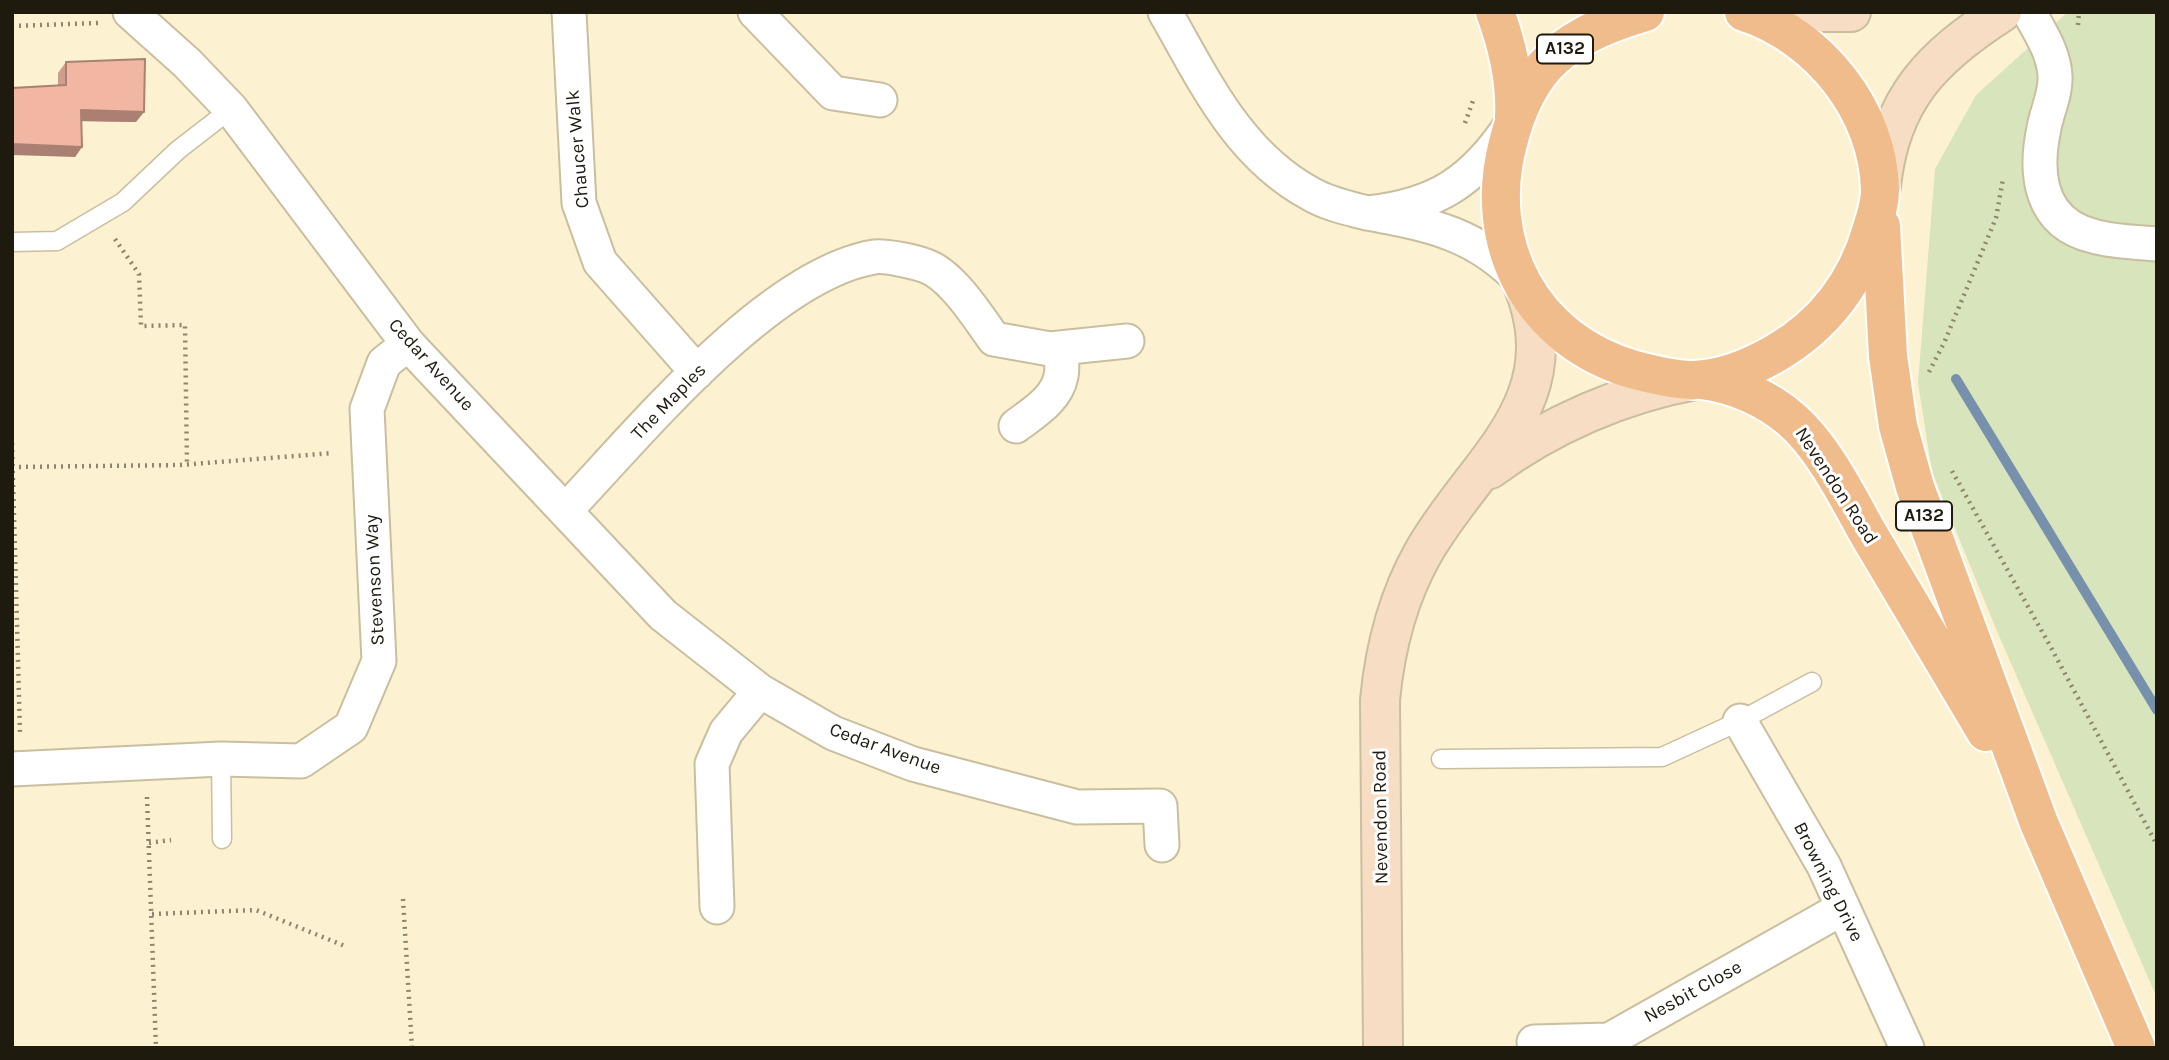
<!DOCTYPE html>
<html>
<head>
<meta charset="utf-8">
<style>
  body { margin:0 }
  #map { position:relative; width:2169px; height:1060px; overflow:hidden; background:#fcf2d1; font-family:Karla,sans-serif }
  canvas { display:block }
  .frame { position:absolute; inset:0; border:14px solid #1e1a0e; pointer-events:none }
</style>
</head>
<body>
<div id="map">
<canvas width="2169" height="1060"></canvas>
<div class="frame"></div>
</div>
<script>
const ctx = document.querySelector('canvas').getContext('2d');
ctx.lineJoin = 'round';
function fillPath(path, color) { ctx.fillStyle = color; ctx.fill(path, 'evenodd'); }
function trace(path, color, width, dash) { ctx.strokeStyle = color; ctx.lineWidth = width; ctx.lineCap = dash ? 'butt' : 'round'; ctx.setLineDash(dash || []); ctx.stroke(path); }
function label(font, color, halo, rows, align = 'center') {
  ctx.font = font + ' Karla,sans-serif'; ctx.lineWidth = 6; ctx.setLineDash([]); ctx.textBaseline = 'middle'; ctx.strokeStyle = halo; ctx.fillStyle = color; for (const [text, x, y, turn = 0] of rows) {
    ctx.save(); ctx.translate(x, y); ctx.rotate((+turn || 0) * Math.PI / 180); ctx.textAlign = isNaN(turn) ? turn : align; if (halo) ctx.strokeText(text, 0, 0); ctx.fillText(text, 0, 0); ctx.restore();
  }
}
fillPath(new Path2D(`
  M2068,12H2157V998L1996,629L1932,472L1918,383L1935,169L1976,95Z`), '#d8e4bc');
trace(new Path2D(`
  M1956,379L2157,710`), '#7791ac', 10);
const lane = new Path2D(`
  M12,242L57,241L123,202L178,150L231,109
  M221,759L222,839
  M1441,759L1662,757L1740,721L1812,682`);
const street = new Path2D(`
  M130,12L187,63L231,109L408,344L663,615L760,691L833,733L913,764L1077,807L1160,806L1162,845
  M569,12L579,203L600,262L697,372
  M755,12L833,93L880,100
  M1165,12C1204,80 1238,155 1311,194C1328,204 1348,208 1367,213
  M2029,12C2040,32 2054,53 2055,76C2056,94 2047,111 2044,128C2034,175 2040,223 2093,236C2113,242 2136,242 2157,244
  M1512,123C1474,181 1436,206 1367,213C1431,225 1476,233 1523,283
  M1016,426C1033,413 1057,399 1061,376C1063,368 1061,357 1061,348
  M566,510C639,433 768,275 874,257C884,255 916,262 926,266C952,275 978,317 994,339L1050,349L1127,341
  M1740,721L1824,866L1907,1048
  M12,769L221,759L301,761L351,727L379,661L367,409L384,363L408,344
  M717,907L712,764L726,732L760,691
  M1534,1042L1609,1040L1843,908`);
const secondary = new Path2D(`
  M1765,12H1851
  M1881,186C1890,99 1932,57 2002,12
  M1490,469C1549,425 1623,393 1695,380
  M1383,1048L1380,700C1385,648 1397,599 1423,553C1475,461 1571,404 1523,285`);
const primary = new Path2D(`
  M1495,12C1508,47 1516,81 1514,118
  M1645,12C1612,22 1579,34 1553,58C1529,80 1516,111 1508,143C1481,245 1532,341 1635,370C1654,375 1675,380 1694,380C1722,379 1752,367 1776,353C1824,325 1857,282 1872,228C1876,216 1880,203 1880,191C1879,111 1819,36 1744,12
  M1881,226L1888,356L1898,426L1915,487L2039,823L2136,1048
  M1701,380C1734,384 1767,398 1792,420C1824,448 1848,498 1869,535C1908,600 1947,666 1986,732`);
trace(lane, '#c9bfa0', 21);
trace(street, '#c9bfa0', 37);
trace(secondary, '#c9bfa0', 42);
trace(primary, '#fff', 42);
trace(new Path2D(`
  M2078,25L2079,12
  M12,26L99,23
  M1465,123L1474,98
  M115,239L139,274L141,326L185,325L187,465
  M1929,372L1944,343L1996,218L2003,179
  M12,443L20,733
  M12,467L180,465L333,453
  M1952,471L2049,644L2157,845
  M147,797L156,1048
  M149,843L171,840
  M403,899L412,1048
  M152,914L256,910L345,946`), '#8d866f', 4.5, [2, 5]);
trace(lane, '#fff', 18);
trace(street, '#fff', 33);
trace(secondary, '#f8ddc5', 38);
trace(primary, '#f1bc8c', 38);
fillPath(new Path2D(`
  M66,62L136,122L81,121L82,147L75,157L58,86V73Z`), '#cf9d8b');
fillPath(new Path2D(`
  M81,110L144,112L136,122L74,121Z
  M12,144L82,147L75,157L12,155Z`), '#a98071');
const building = new Path2D(`
  M145,59L144,112L81,110L82,147L12,144V88L66,85V62Z`);
fillPath(building, '#f1b7a2');
trace(building, '#a98071', 2);
for (const [x, y, w] of [
  [1565,49,56],
  [1924,516,56]
]) { const box = new Path2D(); box.roundRect(x - w / 2, y - 14.5, w, 29, 5); ctx.fillStyle = '#fff'; ctx.fill(box); trace(box, '#1e1a0e', 2); }
label('bold 18px', '#1e1a0e', null, [
  ["A132",1565,49],
  ["A132",1924,516]
]);
label('19px', '#1e1a0e', '#fff', [
  ["Chaucer Walk",578,149,-95],
  ["Cedar Avenue",431,365,48],
  ["The Maples",669,402,-46],
  ["Nevendon Road",1836,486,57],
  ["Stevenson Way",375,580,-93],
  ["Cedar Avenue",885,749,20],
  ["Nevendon Road",1381,817,-91],
  ["Browning Drive",1828,882,63],
  ["Nesbit Close",1693,992,-29]
]);
</script>
</body>
</html>
